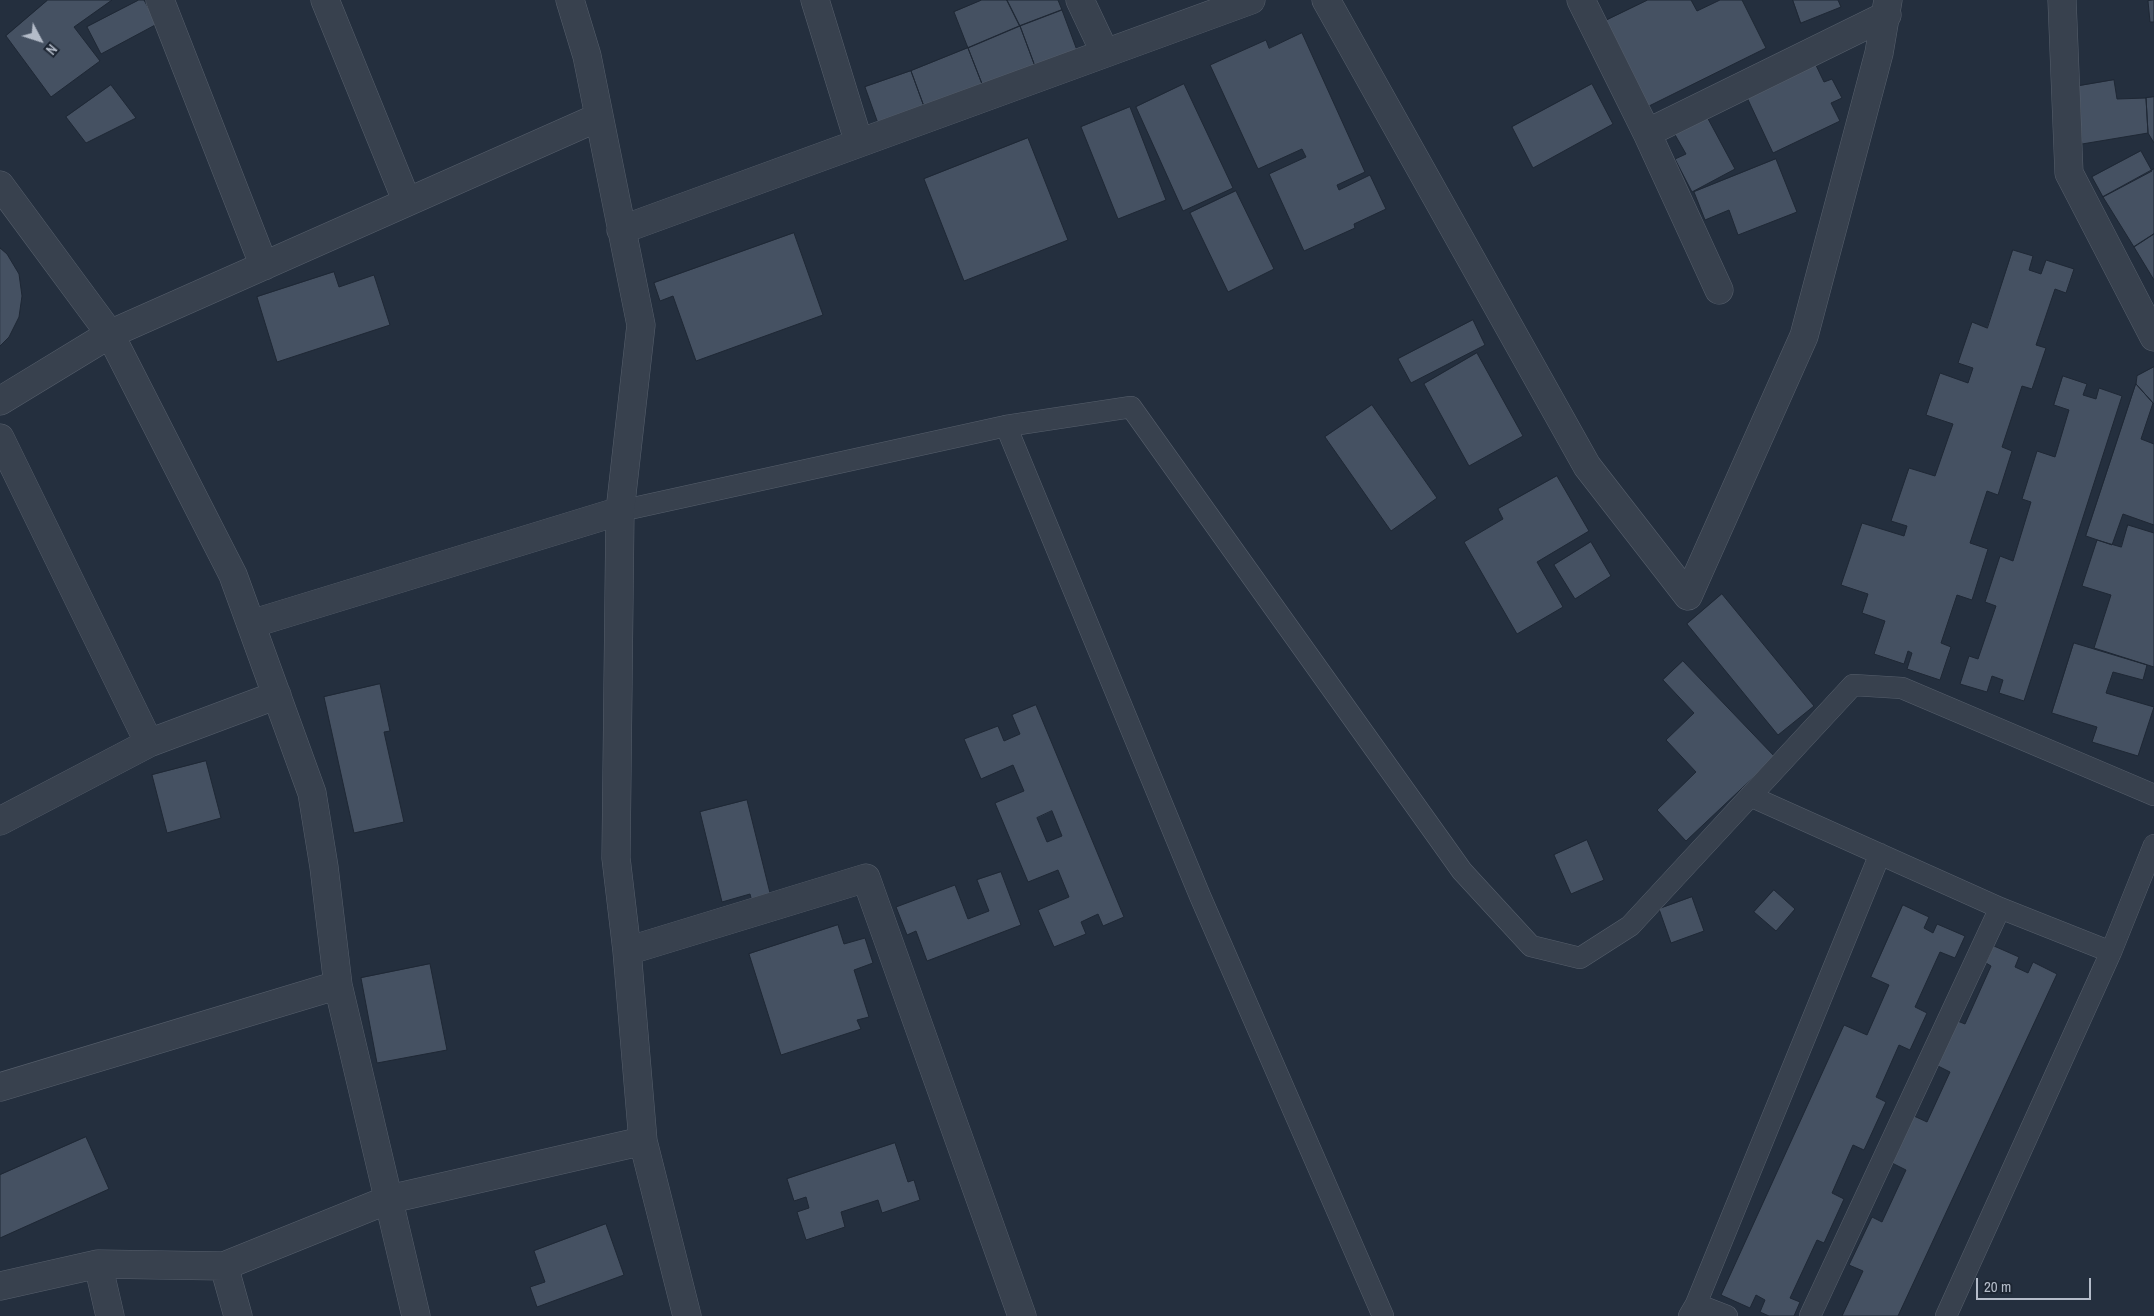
<!DOCTYPE html>
<html>
<head>
<meta charset="utf-8">
<style>
  body { margin:0 }
  #map { position:relative; width:2154px; height:1316px; overflow:hidden; background:#242f3e; font-family:"Archivo Narrow",sans-serif }
  canvas { display:block }
  .north { position:absolute; left:15px; top:15px; width:50px; height:50px; -webkit-text-stroke:4px #1d2633; paint-order:stroke; rotate:130deg; font-size:14px; font-weight:700; line-height:20px; text-align:center; color:#b4bcc9 }
  .north::after { content:''; display:block; margin:auto; width:18px; height:22px; background:#b4bcc9; clip-path:polygon(50% 0,100% 100%,50% 72%,0 100%) }
  .scale { position:absolute; left:1976px; top:1278px; width:115px; height:22px; box-sizing:border-box; border:2px solid #b4bcc9; border-top:0; padding-left:6px; font-size:15px; line-height:18px; white-space:nowrap; color:#b4bcc9; -webkit-text-stroke:4px #1d2633; paint-order:stroke }
</style>
</head>
<body>
<div id="map">
<canvas width="2154" height="1316"></canvas>
<div class="north">N</div>
<div class="scale">20 m</div>
</div>
<script>
const ctx = document.querySelector('canvas').getContext('2d');
ctx.lineJoin = 'round';
function fillPath(path, color) { ctx.fillStyle = color; ctx.fill(path, 'evenodd'); }
function trace(path, color, width, dash) { ctx.strokeStyle = color; ctx.lineWidth = width; ctx.lineCap = dash ? 'butt' : 'round'; ctx.setLineDash(dash || []); ctx.stroke(path); }
const building = new Path2D(`
  M48,0H112L74,27L100,61L51,97L6,36Z
  M139,0H144L157,24L101,54L87,27Z
  M982,0H1007L1020,26L968,48L954,12Z
  M1007,0H1058L1062,10L1020,26Z
  M1648,0H1691L1697,11L1720,0H1742L1766,48L1647,107L1605,21Z
  M1793,0H1838L1841,7L1801,23Z
  M2154,0V22H2150L2148,1Z
  M1062,10L1078,53L1036,69L1020,26Z
  M1020,26L1036,69L984,89L968,48Z
  M1302,33L1365,172L1337,185L1339,190L1370,175L1386,209L1354,224L1355,228L1304,251L1269,174L1306,157L1302,149L1258,169L1210,65L1266,40L1269,48Z
  M968,48L984,89L926,112L911,71Z
  M1812,57L1824,82L1832,79L1842,98L1831,103L1840,121L1773,153L1743,89Z
  M911,71L926,112L880,129L865,87Z
  M2114,80L2117,99L2146,98L2148,133L2082,144L2073,87Z
  M1184,84L1233,188L1183,211L1136,107Z
  M1592,84L1613,124L1533,168L1512,127Z
  M111,85L136,118L86,143L66,117Z
  M2154,97V143L2148,133L2146,98Z
  M1130,107L1166,200L1118,219L1081,127Z
  M1706,115L1735,169L1692,192L1675,159L1686,154L1674,133Z
  M1028,138L1068,240L964,281L924,179Z
  M2141,151L2152,171L2103,197L2092,177Z
  M1776,159L1797,212L1738,235L1729,210L1705,220L1694,192Z
  M2154,169V234L2134,247L2103,197Z
  M1236,191L1274,269L1228,292L1190,213Z
  M794,233L823,315L696,361L673,296L660,301L654,283Z
  M2154,234V280L2134,247Z
  M0,248L7,254L19,274L22,296L19,317L9,337L0,346Z
  M2013,250L2033,256L2029,270L2041,274L2046,260L2074,269L2066,293L2055,289L2036,345L2046,348L2032,389L2022,386L2002,447L2012,451L1998,495L1987,491L1970,543L1988,549L1972,600L1957,595L1941,643L1951,647L1940,680L1907,669L1912,653L1908,651L1904,664L1874,654L1885,621L1862,613L1868,594L1841,585L1862,523L1904,536L1907,526L1891,521L1909,468L1935,476L1953,424L1926,415L1940,373L1968,383L1973,368L1958,363L1972,322L1987,328Z
  M334,272L339,287L374,275L390,325L277,362L257,297Z
  M1473,320L1485,345L1411,383L1398,359Z
  M1477,353L1523,436L1469,466L1424,384Z
  M2154,367V404L2136,384L2137,376Z
  M2063,376L2087,384L2083,395L2096,399L2099,388L2122,396L2024,701L1999,693L2003,680L1992,676L1987,692L1960,684L1969,656L1978,659L1996,606L1985,602L2000,556L2013,561L2031,502L2022,499L2037,451L2055,457L2069,410L2054,405Z
  M2136,384L2153,403L2141,439L2154,444V525L2123,514L2112,545L2086,536Z
  M1372,405L1437,498L1391,531L1325,437Z
  M1557,476L1589,531L1537,562L1563,607L1517,634L1464,542L1503,519L1498,509Z
  M2128,525L2154,533V667L2094,648L2111,595L2082,586L2097,540L2121,547Z
  M1591,542L1611,576L1575,599L1554,565Z
  M1722,594L1814,706L1778,735L1687,624Z
  M2074,643L2147,665L2143,680L2113,672L2106,693L2154,707L2138,756L2092,742L2097,727L2052,713Z
  M1683,661L1775,757L1686,841L1657,810L1696,772L1666,740L1694,713L1663,680Z
  M380,684L390,731L384,732L404,822L354,833L324,697Z
  M1036,705L1124,917L1103,926L1098,914L1081,922L1086,934L1054,947L1038,910L1069,897L1058,870L1028,882L995,803L1024,791L1013,765L981,779L964,739L998,726L1004,741L1020,734L1012,715ZM1052,811L1062,836L1047,842L1037,818Z
  M206,761L221,818L167,833L152,775Z
  M747,800L772,901L753,906L750,894L722,902L700,812Z
  M1587,840L1604,880L1571,894L1554,855Z
  M1001,872L1021,925L927,961L916,931L907,935L896,907L955,885L968,919L989,911L977,880Z
  M1774,890L1795,909L1776,931L1754,912Z
  M1692,897L1704,931L1671,943L1659,909Z
  M1903,905L1929,917L1924,928L1933,933L1937,924L1965,936L1955,958L1940,952L1915,1007L1927,1013L1910,1050L1899,1045L1876,1097L1886,1102L1864,1150L1853,1145L1832,1193L1844,1199L1824,1243L1817,1240L1790,1298L1800,1302L1794,1316H1769L1760,1312L1765,1300L1756,1295L1750,1308L1721,1295L1844,1025L1867,1035L1889,985L1871,977Z
  M838,925L844,944L865,938L873,963L854,970L869,1017L857,1020L861,1029L781,1055L749,954Z
  M1994,946L2019,957L2015,967L2028,973L2033,962L2057,974L1898,1316H1842L1863,1271L1849,1265L1872,1217L1882,1222L1906,1170L1892,1163L1914,1116L1927,1122L1950,1072L1934,1064L1955,1020L1965,1024L1991,966L1986,963Z
  M430,964L447,1050L377,1063L361,978Z
  M86,1137L109,1189L0,1238V1175Z
  M895,1143L908,1182L914,1180L920,1200L882,1213L878,1200L841,1212L845,1227L806,1240L797,1212L809,1208L806,1197L794,1201L787,1179Z
  M606,1224L624,1275L537,1307L530,1287L545,1282L534,1251Z`);
fillPath(building, '#455162');
trace(building, '#1f2835', 1);
const service = new Path2D(`
  M1006,426L1131,407L1462,871L1531,946L1580,958L1630,926L1853,685L1902,688L2154,795
  M620,511L1006,426L1200,896L1383,1316
  M1750,796L2000,908L2111,952
  M1696,1304L1727,1316
  M1689,1316L1696,1304L1880,854
  M1810,1316L2000,908
  M1946,1316L2111,952L2154,845`);
const minor = new Path2D(`
  M160,0L264,266
  M325,0L407,202
  M570,0L587,56L641,325L620,511L616,858L627,951L643,1141L687,1316
  M815,0L859,143
  M1080,0L1105,53
  M1326,0L1587,466L1688,596L1804,336L1879,53L1888,0
  M1581,0L1647,133L1719,290
  M2062,0L2069,173L2154,337
  M1647,133L1887,15
  M0,185L110,334L233,575L312,793L324,867L338,985L416,1316
  M621,230L1251,0
  M0,401L110,334L599,117
  M0,438L149,743
  M251,624L620,511
  M0,821L149,743L277,695
  M627,951L866,878L1022,1316
  M0,1087L338,985
  M98,1264L110,1316
  M224,1266L238,1316
  M0,1286L98,1264L224,1266L390,1199L643,1141`);
trace(service, '#565f6c', 22);
trace(minor, '#565f6c', 29);
trace(service, '#38414e', 21);
trace(minor, '#38414e', 28);
</script>
</body>
</html>
